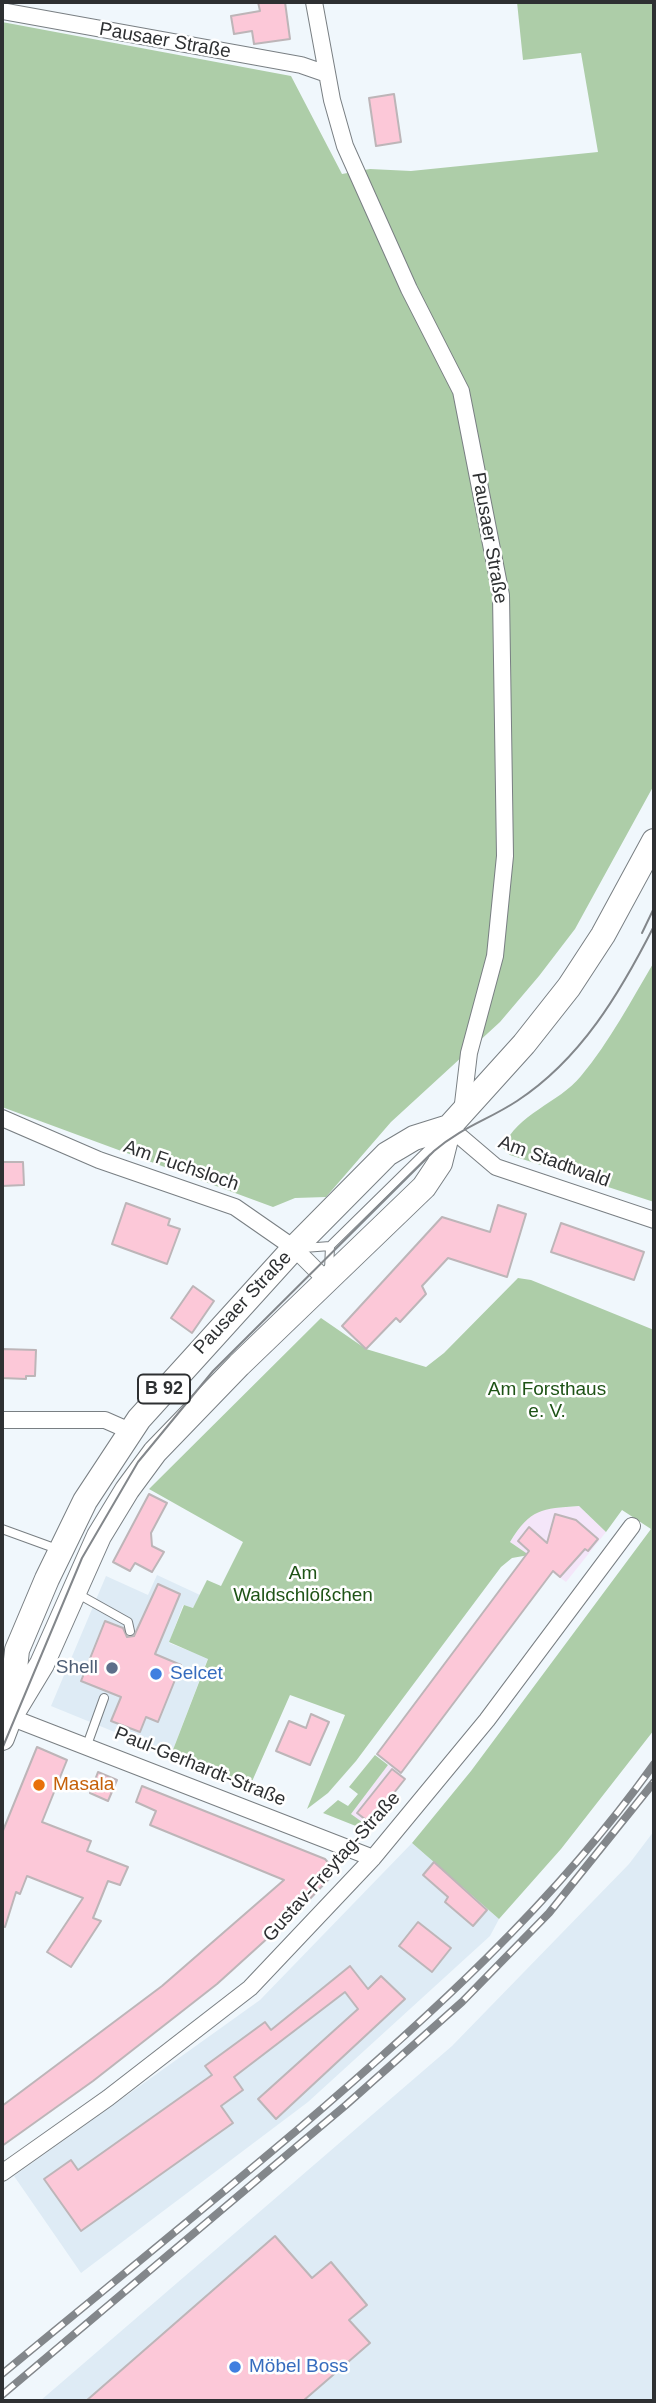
<!DOCTYPE html>
<html>
<head>
<meta charset="utf-8">
<style>
  body { margin:0 }
  #map { position:relative; width:656px; height:2403px; overflow:hidden; background:#f0f7fc; font-family:Arial,sans-serif }
  canvas { display:block }
  .frame { position:absolute; inset:0; border:4px solid #2e3032; pointer-events:none }
</style>
</head>
<body>
<div id="map">
<canvas width="656" height="2403"></canvas>
<div class="frame"></div>
</div>
<script>
const ctx = document.querySelector('canvas').getContext('2d');
ctx.lineJoin = 'round';
function fillPath(path, color) { ctx.fillStyle = color; ctx.fill(path, 'evenodd'); }
function trace(path, color, width, dash) { ctx.strokeStyle = color; ctx.lineWidth = width; ctx.lineCap = dash ? 'butt' : 'round'; ctx.setLineDash(dash || []); ctx.stroke(path); }
function label(font, color, halo, rows, align = 'center') {
  ctx.font = font + ' Arial,sans-serif'; ctx.lineWidth = 5; ctx.setLineDash([]); ctx.textBaseline = 'middle'; ctx.strokeStyle = halo; ctx.fillStyle = color; for (const [text, x, y, turn = 0] of rows) {
    ctx.save(); ctx.translate(x, y); ctx.rotate((+turn || 0) * Math.PI / 180); ctx.textAlign = isNaN(turn) ? turn : align; if (halo) ctx.strokeText(text, 0, 0); ctx.fillText(text, 0, 0); ctx.restore();
  }
}
fillPath(new Path2D(`
  M157,1575L200,1595L193,1608L183,1605L169,1643L208,1658L171,1755L51,1706L106,1576L148,1595Z
  M654,1831V2401H40L452,2046L629,1864Z
  M412,1843L499,1919L490,1936L308,2102L81,2273L14,2176L260,2000Z`), '#deebf5');
fillPath(new Path2D(`
  M579,1506L606,1532L566,1582L510,1542L524,1520L542,1509Z
  M388,1765L406,1778L369,1828L351,1814Z`), '#f4e6f9');
fillPath(new Path2D(`
  M517,2H654V785L575,929L539,976L500,1022L391,1122L326,1197L295,1198L273,1207L2,1107V22L291,76L342,174L370,169L411,171L598,152L581,53L523,60Z
  M654,962V1202L510,1155L503,1148C517,1113 558,1104 581,1076C610,1041 631,1001 654,962Z
  M518,1278L531,1280L654,1330V1730L561,1849L499,1919L412,1843L471,1771L651,1529L622,1510L606,1532L579,1506C541,1509 531,1508 510,1542L529,1555L512,1558L501,1567L356,1761L328,1793L307,1809L345,1715L290,1695L250,1786L171,1755L208,1659L169,1642L184,1605L193,1608L207,1580L221,1586L243,1542L149,1489L321,1318L366,1349L426,1367L444,1353Z
  M375,1755L388,1765L351,1814L369,1827L372,1824L376,1826L371,1832L323,1813L338,1800L348,1806L358,1794L349,1787Z`), '#adcda8');
const building = new Path2D(`
  M258,2H285L290,39L254,44L252,31L234,34L231,16L260,11Z
  M394,94L401,142L376,146L369,98Z
  M2,1162H23L24,1185L2,1186Z
  M126,1203L170,1219L168,1225L180,1229L167,1264L112,1244Z
  M498,1205L526,1214L507,1277L448,1258L422,1286L426,1294L400,1322L396,1318L366,1349L342,1326L442,1217L490,1232Z
  M561,1223L644,1252L634,1280L551,1252Z
  M193,1286L214,1301L192,1333L171,1318Z
  M2,1349L36,1350L35,1376H26V1379L2,1378Z
  M149,1494L167,1503L151,1533L152,1546L164,1552L152,1572L135,1563L130,1571L113,1562Z
  M555,1514L576,1520L598,1539L588,1551L585,1549L560,1577L553,1571L401,1773L377,1754L529,1551L518,1541L529,1527L547,1543Z
  M158,1584L180,1594L155,1654L181,1665L158,1722L146,1717L140,1732L111,1721L121,1697L81,1681L105,1621L123,1628L127,1637L134,1636Z
  M311,1714L329,1722L310,1765L276,1751L289,1721L306,1728Z
  M37,1747L67,1760L42,1822L91,1841L87,1851L128,1867L120,1885L108,1881L93,1918L101,1921L71,1967L47,1952L83,1898L27,1876L20,1894L16,1892L5,1927L2,1926V1833Z
  M392,1769L405,1779L370,1823L357,1813Z
  M98,1772L117,1780L108,1801L90,1793Z
  M142,1786L325,1859L332,1867L331,1877L302,1907L217,1984L93,2081L2,2146V2106L162,1986L284,1880L150,1825L156,1811L136,1802Z
  M434,1862L487,1910L473,1926L445,1902L448,1897L423,1875Z
  M418,1922L451,1948L432,1972L399,1946Z
  M350,1966L368,1989L381,1976L405,1999L276,2119L258,2099L358,2009L345,1992L234,2077L243,2090L221,2106L233,2123L81,2231L44,2179L71,2160L78,2170L212,2075L205,2066L265,2022L271,2030Z
  M275,2236L312,2278L331,2262L367,2305L349,2320L370,2343L303,2401H86Z`);
fillPath(building, '#fcc8d8');
trace(building, '#bdb5b8', 2);
const service = new Path2D(`
  M304,1248L330,1246L437,1141
  M329,1271L330,1246
  M2,1529L57,1549
  M78,1594L128,1622L130,1631
  M87,1745L104,1698`);
const minor = new Path2D(`
  M314,2L332,100L345,146L409,289L461,391L501,595L505,856L495,956L469,1053L462,1112
  M2,11L301,65L327,74
  M2,1118L99,1160L235,1207L294,1248L328,1282
  M449,1127L496,1167L654,1220
  M2,1420H105L130,1431
  M10,1717L373,1858
  M2,2173L108,2098L250,1988L373,1858L487,1720L632,1526`);
const primary = new Path2D(`
  M10,1717L17,1650L47,1579L85,1501L139,1419L294,1248L387,1154L414,1138L449,1127L524,1044L569,987L603,935L654,841
  M2,1738L10,1717L42,1664L99,1536L127,1490L155,1452L239,1365L424,1187L440,1163L449,1127`);
trace(service, '#797f83', 10);
trace(minor, '#797f83', 18);
trace(primary, '#797f83', 26);
trace(service, '#fff', 8);
trace(minor, '#fff', 16);
trace(primary, '#fff', 24);
trace(new Path2D(`
  M642,933L654,908
  M2,1749L82,1558L138,1462L213,1371L434,1151C462,1127 488,1120 517,1101C581,1059 620,993 654,926`), '#83878b', 2);
const rail = new Path2D(`
  M2,2374C100,2293 199,2213 296,2131C427,2019 554,1904 654,1764
  M2,2395L346,2105L462,2002L549,1913L654,1782`);
trace(rail, '#83878b', 8);
trace(rail, '#fff', 5, [16]);
for (const [x, y, r, color] of [
  [112,1668,7,"#5c6f8a"],
  [156,1674,7,"#3f7fe0"],
  [39,1785,7,"#e8710a"],
  [235,2367,7,"#3f7fe0"]
]) { const dot = new Path2D(); dot.arc(x, y, r, 0, 2 * Math.PI); ctx.fillStyle = color; ctx.fill(dot); trace(dot, '#fff', 2.5); }
for (const [x, y, w] of [
  [164,1389,52]
]) { const box = new Path2D(); box.roundRect(x - w / 2, y - 14.5, w, 29, 5); ctx.fillStyle = '#fff'; ctx.fill(box); trace(box, '#2e3032', 2); }
label('bold 18px', '#2e3032', null, [
  ["B 92",164,1389]
]);
label('19px', '#2e3032', '#fff', [
  ["Pausaer Straße",165,41,10],
  ["Pausaer Straße",489,538,80],
  ["Am Stadtwald",554,1162,20],
  ["Am Fuchsloch",181,1166,19],
  ["Pausaer Straße",243,1303,-47],
  ["Paul-Gerhardt-Straße",200,1767,22],
  ["Gustav-Freytag-Straße",332,1867,-48]
]);
label('19px', '#1e5316', '#fff', [
  ["Am Forsthaus",547,1390],
  ["e. V.",547,1412],
  ["Am",303,1574],
  ["Waldschlößchen",303,1596]
]);
label('19px', '#4e5e75', '#fff', [
  ["Shell",98,1668]
], 'right');
label('19px', '#366cbe', '#fff', [
  ["Selcet",170,1674],
  ["Möbel Boss",249,2367]
], 'left');
label('19px', '#c56008', '#fff', [
  ["Masala",53,1785]
], 'left');
</script>
</body>
</html>
